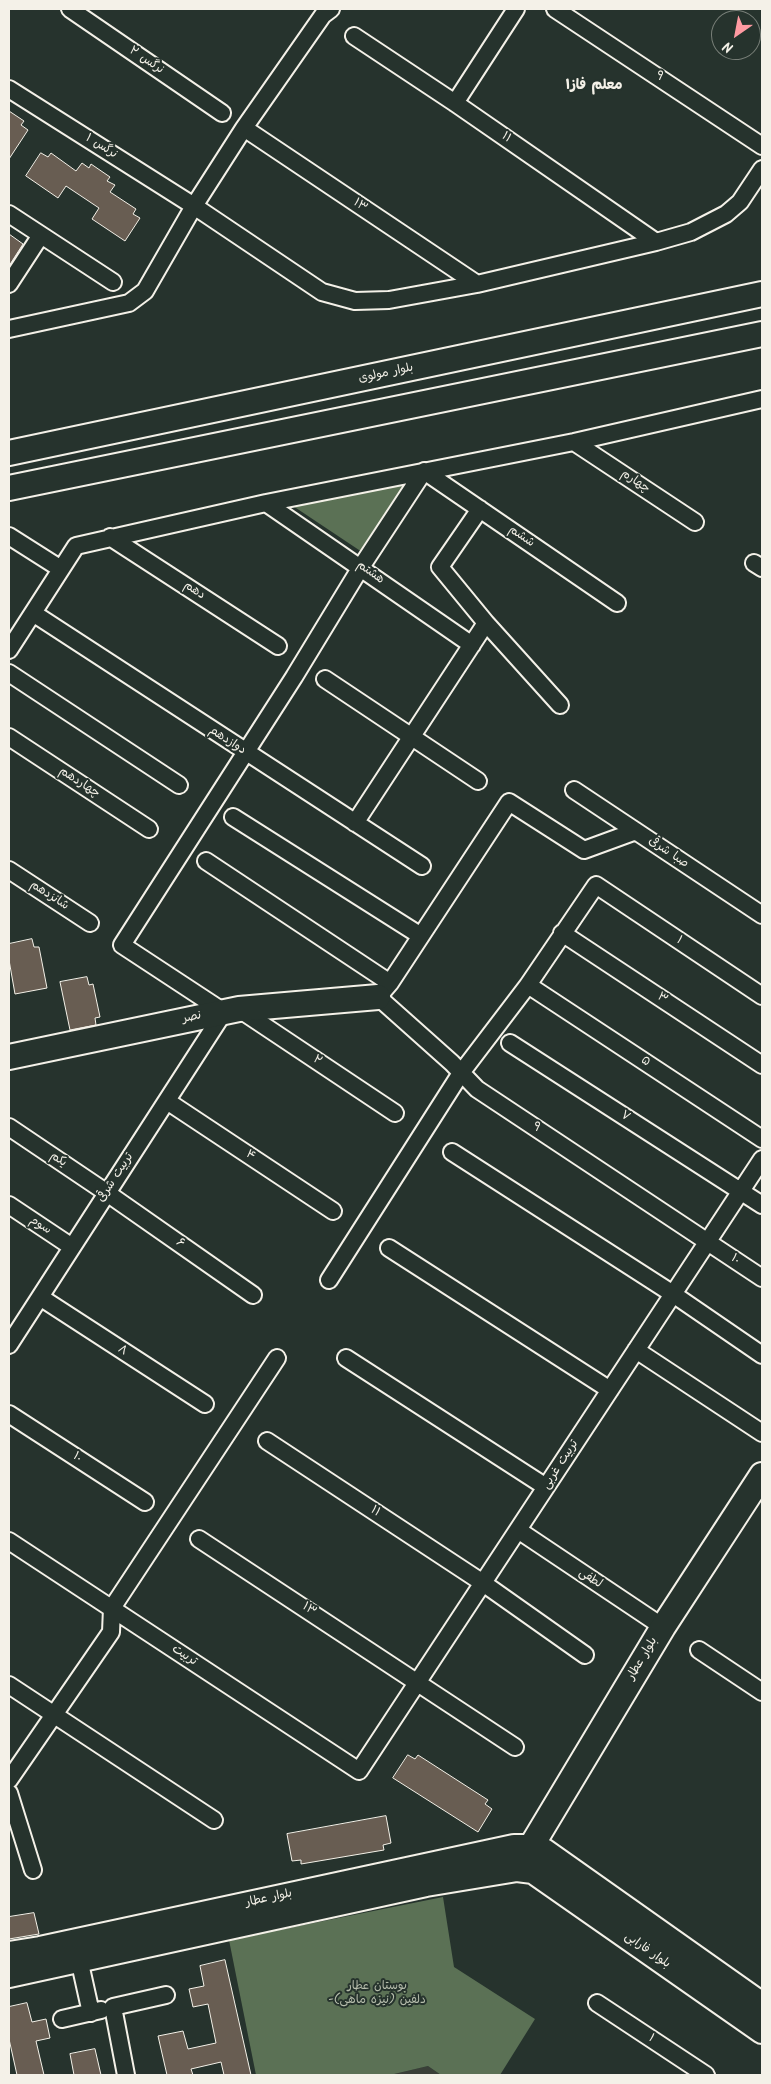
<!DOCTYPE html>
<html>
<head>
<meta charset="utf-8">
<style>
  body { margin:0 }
  #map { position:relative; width:771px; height:2084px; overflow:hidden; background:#26332d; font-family:Kalam,sans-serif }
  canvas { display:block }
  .frame { position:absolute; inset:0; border:10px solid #f4f1e8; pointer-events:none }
  .north { position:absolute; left:711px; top:10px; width:50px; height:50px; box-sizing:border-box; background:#26332d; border:1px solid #787f78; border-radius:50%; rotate:213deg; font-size:14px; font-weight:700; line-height:20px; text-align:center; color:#f4f1e8 }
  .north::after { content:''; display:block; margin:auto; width:18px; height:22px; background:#ff9aa2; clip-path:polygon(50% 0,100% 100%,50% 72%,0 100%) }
</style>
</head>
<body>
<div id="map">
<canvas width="771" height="2084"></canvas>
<div class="frame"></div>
<div class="north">N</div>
</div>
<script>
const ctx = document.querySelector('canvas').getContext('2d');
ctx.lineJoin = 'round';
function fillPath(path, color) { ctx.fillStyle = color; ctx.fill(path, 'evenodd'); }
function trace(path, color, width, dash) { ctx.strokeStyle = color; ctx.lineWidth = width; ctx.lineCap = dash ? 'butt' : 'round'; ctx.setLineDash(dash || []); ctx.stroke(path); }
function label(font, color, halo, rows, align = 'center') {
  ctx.font = font + ' Kalam,"Playpen Sans Arabic",sans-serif'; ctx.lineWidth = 4; ctx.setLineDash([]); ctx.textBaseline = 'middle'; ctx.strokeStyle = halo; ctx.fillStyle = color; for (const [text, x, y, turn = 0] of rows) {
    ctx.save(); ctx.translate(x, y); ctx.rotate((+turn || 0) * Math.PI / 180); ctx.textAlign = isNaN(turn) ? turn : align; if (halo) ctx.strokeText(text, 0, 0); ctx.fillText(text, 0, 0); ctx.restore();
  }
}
fillPath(new Path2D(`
  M428,2066L441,2075H390Z`), '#3a4038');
fillPath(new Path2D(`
  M408,483L362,552L293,506Z
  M443,1897L454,1967L535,2019L500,2075H441L428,2066L390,2075H256L229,1940Z`), '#5b7155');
const building = new Path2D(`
  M9,111L24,121L21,125L28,130L9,159Z
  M41,153L48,157L51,153L76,171L82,163L89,168L91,164L110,177L107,181L115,185L110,192L136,209L133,214L140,218L125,241L92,219L99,208L66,186L58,198L26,176Z
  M9,234L23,244L9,266Z
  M32,939L34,947H39L47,988L15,994L9,960V944Z
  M87,977L89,985L93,984L100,1017L95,1018L96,1025L70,1030L60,982Z
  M408,1755L415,1759L418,1755L488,1800L485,1804L492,1809L478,1832L393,1778Z
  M386,1816L391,1843L383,1845L384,1850L301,1864V1860L292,1861L287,1834Z
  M34,1913L39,1934L9,1939V1917Z
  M225,1960L251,2075H224L221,2062L191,2069L193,2075H167L158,2036L183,2031L188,2049L216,2043L208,2004L193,2007L189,1989L204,1986L200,1966Z
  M27,2003L32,2022L46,2019L50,2038L36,2041L44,2075H17L9,2039V2007Z
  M95,2049L101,2075H74L70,2054Z`);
fillPath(building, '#685d52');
trace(building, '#f4f1e8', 1);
const street = new Path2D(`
  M70,9L222,113
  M555,9L762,146
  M354,36L455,103L656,242
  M9,89L194,206L322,292L355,301L389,300L477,284L656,242L691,232L726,214L740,202L762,169
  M455,103L516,9
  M244,128L477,284
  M9,214L113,282
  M9,284L41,235
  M9,329L129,303L145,291L194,206L244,128L323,15L331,9
  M574,442L695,522
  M266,503L472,645
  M480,509L440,567L486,623L560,705
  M9,536L61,569
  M110,537L278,646
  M754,563L762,568
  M33,613L422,866
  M9,650L76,546L266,503L574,442L762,399
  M9,673L179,785
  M325,679L478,781
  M9,737L149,829
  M574,790L762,915
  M233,817L421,936
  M355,823L486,623
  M636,831L584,850L509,802L390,983L378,997L452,1063L477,1089L762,1278
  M206,861L390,983
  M9,870L90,923
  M562,933L762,1065
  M528,985L762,1139
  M239,1009L395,1113
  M510,1043L762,1205
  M167,1101L333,1211
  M9,1127L107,1193L253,1295
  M452,1152L673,1294L762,1355
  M9,1205L72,1247
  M389,1248L610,1390
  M329,1280L461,1073L528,985L596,885L762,996
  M40,1297L205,1404
  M9,1345L224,1012L122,945L294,677L361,567L424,471L617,603
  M636,1350L762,1433
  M346,1358L546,1487
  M9,1414L145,1502
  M267,1441L483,1583L585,1655
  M518,1530L663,1627
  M199,1539L515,1747
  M9,1541L359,1771L762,1159
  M699,1650L762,1692
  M9,1685L214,1820
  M9,1780L111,1632L112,1608L277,1358
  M9,1793L33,1870
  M79,1959L91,2013
  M597,2003L706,2075
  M62,2019L101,2010
  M126,2075L113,2007L166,1995`);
const secondary = new Path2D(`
  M9,453L762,294
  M9,488L762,334
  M9,1057L239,1009L378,997
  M523,1860L663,1627L762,1475
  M533,1871L762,2031
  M9,1954L40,1949L514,1847H530L544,1851L762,2005
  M9,1975L426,1884L517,1869L533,1871`);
trace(street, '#f4f1e8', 20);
trace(secondary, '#f4f1e8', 28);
trace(street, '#26332d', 16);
trace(secondary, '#26332d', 24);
label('12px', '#f4f1e8', '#26332d', [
  ["نرگس ۲",146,61,34],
  ["۹",659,77,34],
  ["۱۱",506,138,35],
  ["نرگس ۱",101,147,32],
  ["۱۳",360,206,34],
  ["بلوار مولوی",386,374,-12],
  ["چهارم",635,482,34],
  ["ششم",521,537,34],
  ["هشتم",370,573,35],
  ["دهم",194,591,33],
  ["دوازدهم",227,741,33],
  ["چهاردهم",79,783,33],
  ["صبا شرقی",668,853,34],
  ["شانزدهم",49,896,33],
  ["۱",679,941,34],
  ["۳",662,999,33],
  ["نصر",192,1018,-12],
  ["۲",317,1061,34],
  ["۵",645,1062,33],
  ["۷",625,1117,33],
  ["۹",536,1128,34],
  ["۴",250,1156,34],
  ["یکم",58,1160,34],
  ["تربیت شرقی",116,1178,-57],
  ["سوم",40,1226,33],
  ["۶",180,1244,35],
  ["۱۰",735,1260,33],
  ["۸",122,1351,33],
  ["۱۰",77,1458,33],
  ["تربیت غربی",561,1465,-57],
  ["۱۱",375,1512,33],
  ["لطفی",590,1579,34],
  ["۱۳",309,1610,33],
  ["تربیت",184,1656,33],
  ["بلوار عطار",643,1659,-59],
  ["بلوار عطار",269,1899,-12],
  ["بلوار فارابی",647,1951,35],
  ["۱",651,2039,34]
]);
label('12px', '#b7bead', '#26332d', [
  ["بوستان عطار",377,1987],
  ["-دلفین (نیزه ماهی)",377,2001]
]);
label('bold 14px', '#f4f1e8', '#26332d', [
  ["معلم فاز۱",594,87]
]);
</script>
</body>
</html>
